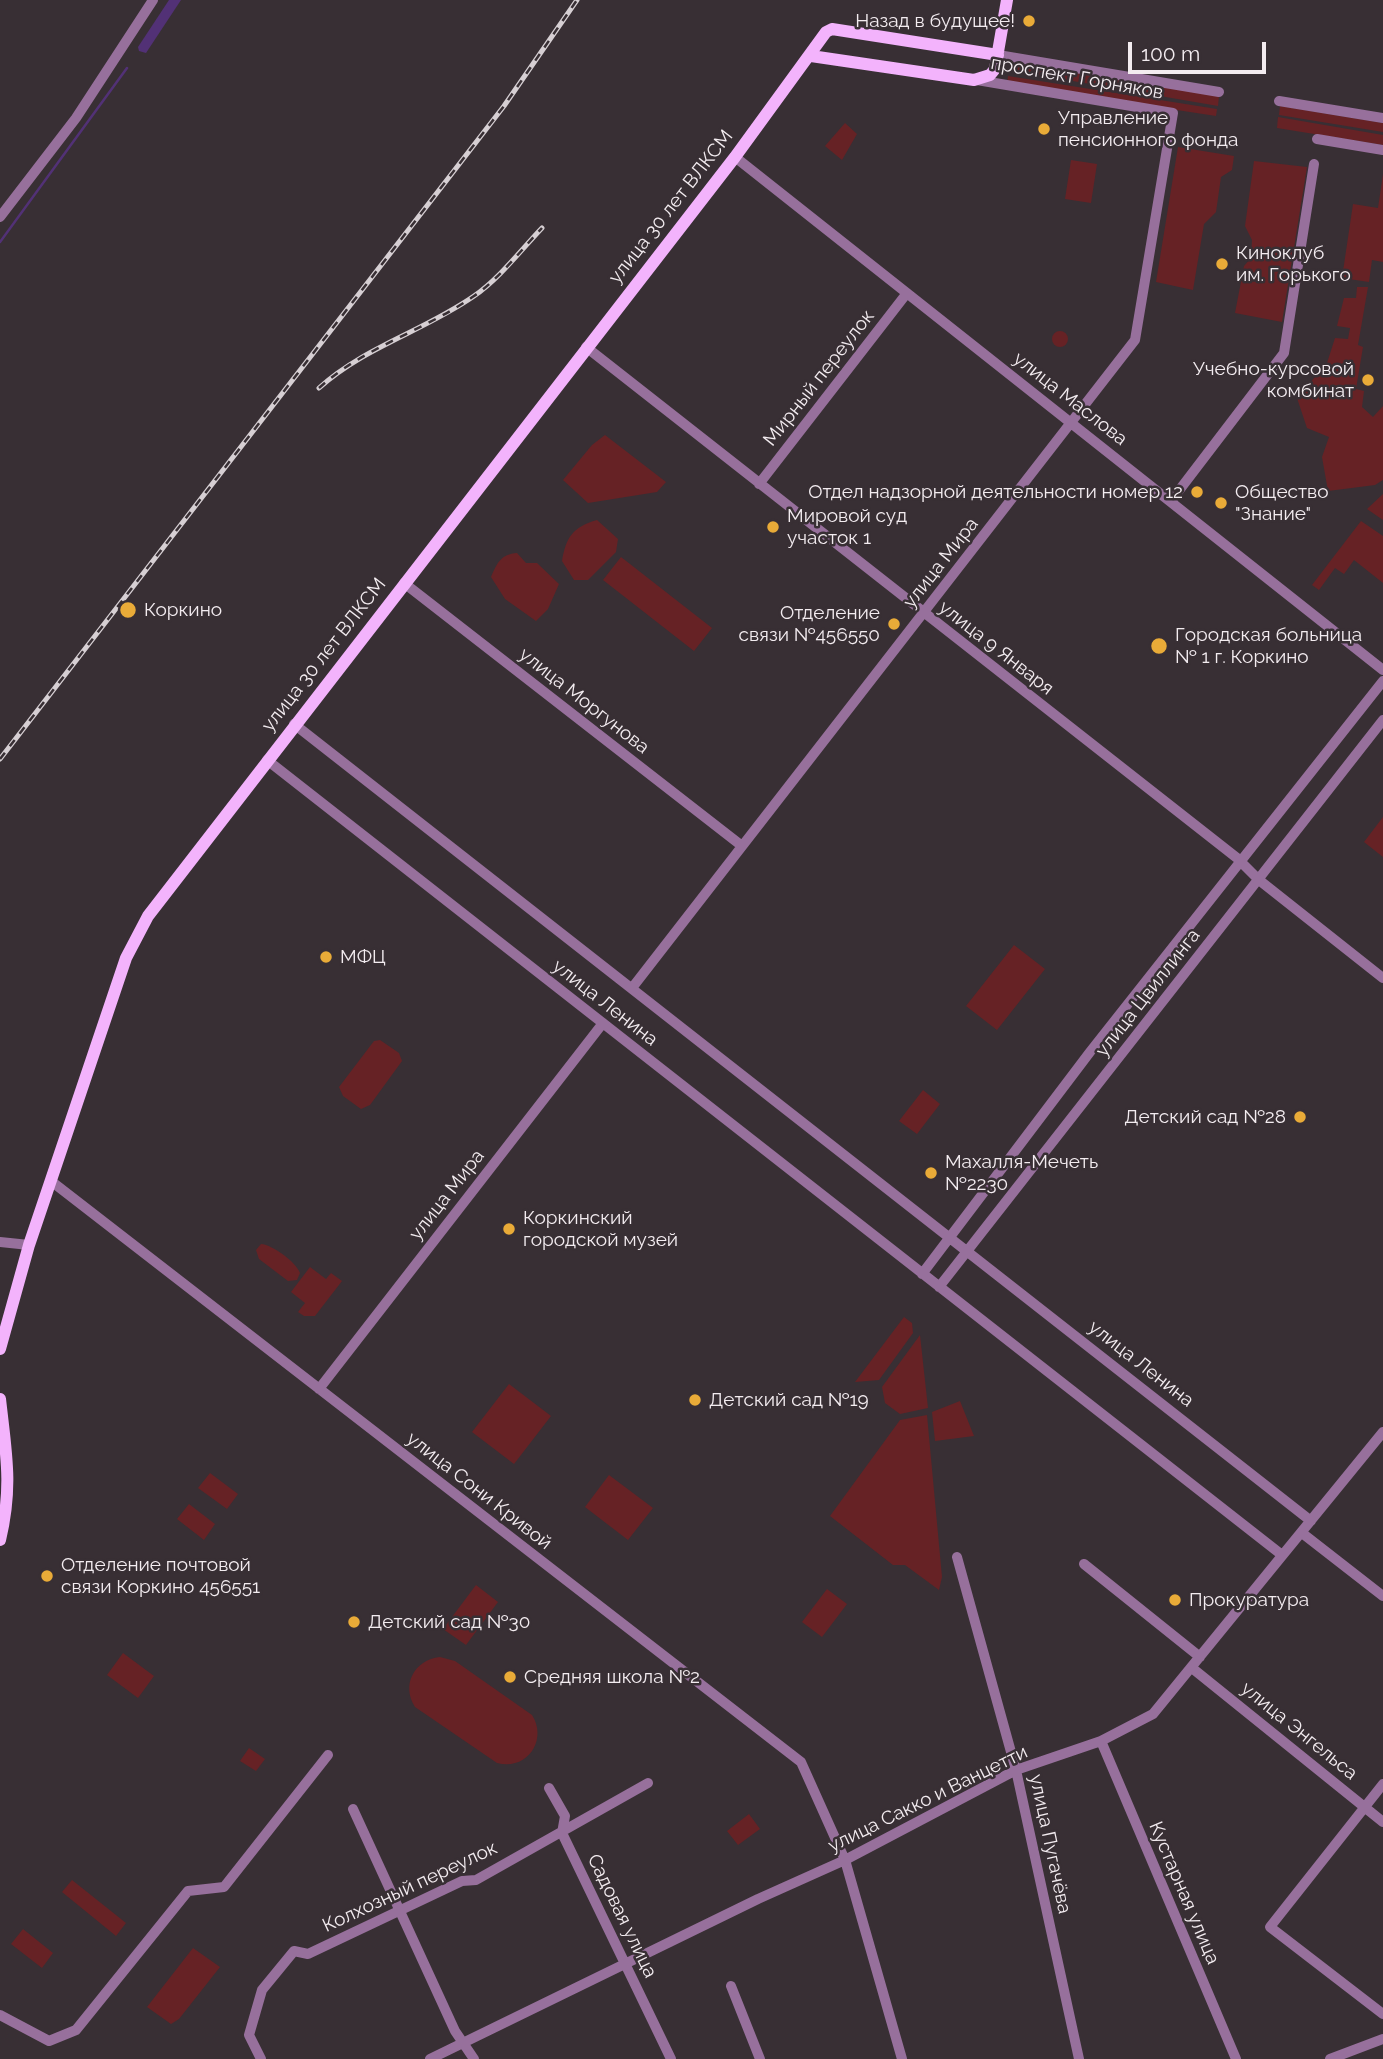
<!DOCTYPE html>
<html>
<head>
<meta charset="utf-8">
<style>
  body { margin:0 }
  #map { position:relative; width:1383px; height:2059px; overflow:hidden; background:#382f34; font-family:Raleway,sans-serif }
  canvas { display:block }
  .scale { position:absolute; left:1128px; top:42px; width:138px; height:32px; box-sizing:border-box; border:4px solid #f3ecf0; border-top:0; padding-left:9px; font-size:21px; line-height:24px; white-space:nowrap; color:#f3ecf0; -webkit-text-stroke:5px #382f34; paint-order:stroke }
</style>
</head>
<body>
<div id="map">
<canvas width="1383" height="2059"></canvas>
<div class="scale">100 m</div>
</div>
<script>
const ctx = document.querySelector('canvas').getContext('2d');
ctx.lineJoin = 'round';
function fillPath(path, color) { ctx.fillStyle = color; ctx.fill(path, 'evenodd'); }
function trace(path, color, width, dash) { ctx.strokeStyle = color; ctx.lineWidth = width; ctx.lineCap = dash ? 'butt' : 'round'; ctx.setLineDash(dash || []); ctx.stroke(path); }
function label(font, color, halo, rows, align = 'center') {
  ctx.font = font + ' Raleway,sans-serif'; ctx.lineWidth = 5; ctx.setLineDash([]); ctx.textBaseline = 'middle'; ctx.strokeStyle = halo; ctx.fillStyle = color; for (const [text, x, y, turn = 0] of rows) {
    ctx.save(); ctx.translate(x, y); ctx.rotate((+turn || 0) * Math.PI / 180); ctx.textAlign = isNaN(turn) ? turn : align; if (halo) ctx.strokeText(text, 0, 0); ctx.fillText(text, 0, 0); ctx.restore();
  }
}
fillPath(new Path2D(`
  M1010,60L1219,96L1218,106L1009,70Z
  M1008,76L1217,109L1216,116L1007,84Z
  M1280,106L1383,123V132L1279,115Z
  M1278,117L1383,135V145L1277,128Z
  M845,123L857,134L842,160L825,146Z
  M1178,147L1234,156L1232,170L1221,177L1216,212L1204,224L1193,290L1156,282Z
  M1071,160L1097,164L1091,203L1065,199Z
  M1254,161L1307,167L1282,322L1235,313L1244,266L1251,258L1252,240L1245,226Z
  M1383,174V262L1372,260L1369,282L1342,278L1353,204L1378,208Z
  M1357,287H1368L1358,345L1363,347L1356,389L1364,391L1362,407L1373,417L1383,406V480L1375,485L1328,491L1322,457L1329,437L1307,428L1297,398L1327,363L1335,338L1348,339L1350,328L1337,326L1344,298H1356Z
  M1052 339a8 8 0 1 1 16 0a8 8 0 1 1-16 0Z
  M605,435L666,482L657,492L588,503L563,480L592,445Z
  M1383,494V520L1367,509Z
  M597,520L618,539L616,552L588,580H574L562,561C566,537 573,527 597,520Z
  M1361,521L1383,536V583L1354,560L1344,574L1335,568L1319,590L1312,585Z
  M517,553L526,563H537L559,584L548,609L536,621L505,599L491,577C497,563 501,554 517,553Z
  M621,557L712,628L694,651L603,580Z
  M1383,817V857L1364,842Z
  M1014,945L1045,969L997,1030L966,1006Z
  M380,1040L399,1053L402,1061L370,1105L361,1109L343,1096L339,1087L374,1041Z
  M923,1090L940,1104L917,1134L899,1121Z
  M261,1244C273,1245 296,1262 300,1273L297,1280L288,1281L259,1259L256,1250Z
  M310,1267L326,1279L331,1273L342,1281L315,1316H304L298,1312L305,1303L291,1292Z
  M904,1317L912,1323L913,1333L879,1380L855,1382Z
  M920,1335L928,1408L900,1414L885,1403L882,1387Z
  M509,1384L551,1416L514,1464L472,1432Z
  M960,1401L974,1436L935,1441L932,1412Z
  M927,1415L942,1577L939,1590L905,1565H893L830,1516L900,1420Z
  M210,1473L238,1494L227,1509L198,1488Z
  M609,1475L653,1508L628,1540L585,1507Z
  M189,1504L215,1524L204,1540L177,1519Z
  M476,1585L498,1602L466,1645L443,1629Z
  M827,1589L847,1604L822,1637L802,1622Z
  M123,1653L154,1676L138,1698L107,1675Z
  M440,1657L455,1661L532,1715C548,1740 527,1771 497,1763L415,1707C401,1685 414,1660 440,1657Z
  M249,1748L265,1759L256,1771L240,1761Z
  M749,1814L760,1829L738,1845L727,1831Z
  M72,1880L126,1923L116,1936L62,1892Z
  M23,1929L53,1953L42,1968L11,1944Z
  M193,1948L220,1967L179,2019L171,2024L147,2007Z`), '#662225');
fillPath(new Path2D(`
  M169,0H181L146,53L139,51L138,47Z`), '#523176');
trace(new Path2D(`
  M0,242L127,68`), '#523176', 2.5);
trace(new Path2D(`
  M998,55L1219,92
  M1279,101L1383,118
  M1317,139L1383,150
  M735,157L1383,670
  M0,217L76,118L153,0
  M586,347L1237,858L1259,880L1383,978
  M759,484L907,293
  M1171,501L1284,353L1314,164
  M404,583L742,846
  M294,724L1311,1521
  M267,760L1282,1555
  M632,988L1135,340L1173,113L977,80
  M51,1181L801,1762L845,1860L902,2059
  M0,1242L29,1245
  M922,1274L1090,1052L1383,681
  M939,1287L1383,720
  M319,1389L603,1023
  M1302,1533L1383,1596
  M957,1557L1016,1770L1079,2059
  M1084,1564L1200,1657
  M1192,1668L1383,1822
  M1101,1741L1236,2059
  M1383,1784L1270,1927L1383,2014
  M549,1788L565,1816L562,1833L671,2059
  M353,1809L455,2031L474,2059
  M731,1986L760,2059
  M0,2015L49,2041L76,2030L188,1891L224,1887L328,1755
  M261,2059L249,2035L262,1990L294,1951L308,1954L462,1881L476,1880L648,1783
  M430,2059L758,1899L845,1860L1016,1770L1101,1741L1153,1714L1383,1432
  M1330,2059L1383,2039`), '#97709c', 10);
trace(new Path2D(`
  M811,56L974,80L990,75L995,69L1007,0
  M0,1349L29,1245L126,958L148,916L735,157L826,32L832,29L998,55
  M0,1399C6,1453 13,1486 0,1540`), '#f3b3fc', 12);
const rail = new Path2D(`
  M319,388C364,347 424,331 474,296C499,279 521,250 542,228
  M0,759L504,106L577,0`);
trace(rail, '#d6cfd3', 5);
trace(rail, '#382f34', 2.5, [8]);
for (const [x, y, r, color] of [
  [1029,21,7,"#e9ab38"],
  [1044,129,7,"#e9ab38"],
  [1222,264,7,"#e9ab38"],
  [1368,380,7,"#e9ab38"],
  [1197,492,7,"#e9ab38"],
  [1221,503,7,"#e9ab38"],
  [773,527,7,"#e9ab38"],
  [128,610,9,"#e9ab38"],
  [894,624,7,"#e9ab38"],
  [1159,646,9,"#e9ab38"],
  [326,957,7,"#e9ab38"],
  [1300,1117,7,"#e9ab38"],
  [931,1173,7,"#e9ab38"],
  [509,1229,7,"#e9ab38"],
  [695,1400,7,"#e9ab38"],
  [47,1576,7,"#e9ab38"],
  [1175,1600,7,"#e9ab38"],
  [354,1622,7,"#e9ab38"],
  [510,1677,7,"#e9ab38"]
]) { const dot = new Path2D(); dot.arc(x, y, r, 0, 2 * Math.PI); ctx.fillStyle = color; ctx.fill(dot); trace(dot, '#382f34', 2.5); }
label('19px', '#f3ecf0', '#382f34', [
  ["Назад в будущее!",1015,21,"right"],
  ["Управление",1058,118],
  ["пенсионного фонда",1058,140],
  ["Киноклуб",1236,253],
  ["им. Горького",1236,275],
  ["Учебно-курсовой",1354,369,"right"],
  ["комбинат",1354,391,"right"],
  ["Отдел надзорной деятельности номер 12",1183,492,"right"],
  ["Общество",1235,492],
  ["\"Знание\"",1235,514],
  ["Мировой суд",787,516],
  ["участок 1",787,538],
  ["Коркино",144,610],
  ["Отделение",880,613,"right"],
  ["связи №456550",880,635,"right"],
  ["Городская больница",1175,635],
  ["№ 1 г. Коркино",1175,657],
  ["МФЦ",340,957],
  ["Детский сад №28",1286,1117,"right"],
  ["Махалля-Мечеть",945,1162],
  ["№2230",945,1184],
  ["Коркинский",523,1218],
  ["городской музей",523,1240],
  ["Детский сад №19",709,1400],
  ["Отделение почтовой",61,1565],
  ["связи Коркино 456551",61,1587],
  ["Прокуратура",1189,1600],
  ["Детский сад №30",368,1622],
  ["Средняя школа №2",524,1677]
], 'left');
label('19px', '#f3ecf0', '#382f34', [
  ["проспект Горняков",1077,78,10],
  ["улица 30 лет ВЛКСМ",671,207,-52],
  ["Мирный переулок",819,378,-52],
  ["улица Маслова",1070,399,38],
  ["улица Мира",941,563,-52],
  ["улица 9 Января",996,648,38],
  ["улица 30 лет ВЛКСМ",324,655,-52],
  ["улица Моргунова",584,701,38],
  ["улица Цвиллинга",1148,993,-52],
  ["улица Ленина",605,1003,38],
  ["улица Мира",447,1195,-52],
  ["улица Ленина",1141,1364,38],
  ["улица Сони Кривой",479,1491,38],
  ["улица Энгельса",1299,1731,39],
  ["улица Сакко и Ванцетти",928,1799,-26],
  ["улица Пугачёва",1050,1844,78],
  ["Колхозный переулок",410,1887,-25],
  ["Кустарная улица",1184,1893,67],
  ["Садовая улица",622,1916,64]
]);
</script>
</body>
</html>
